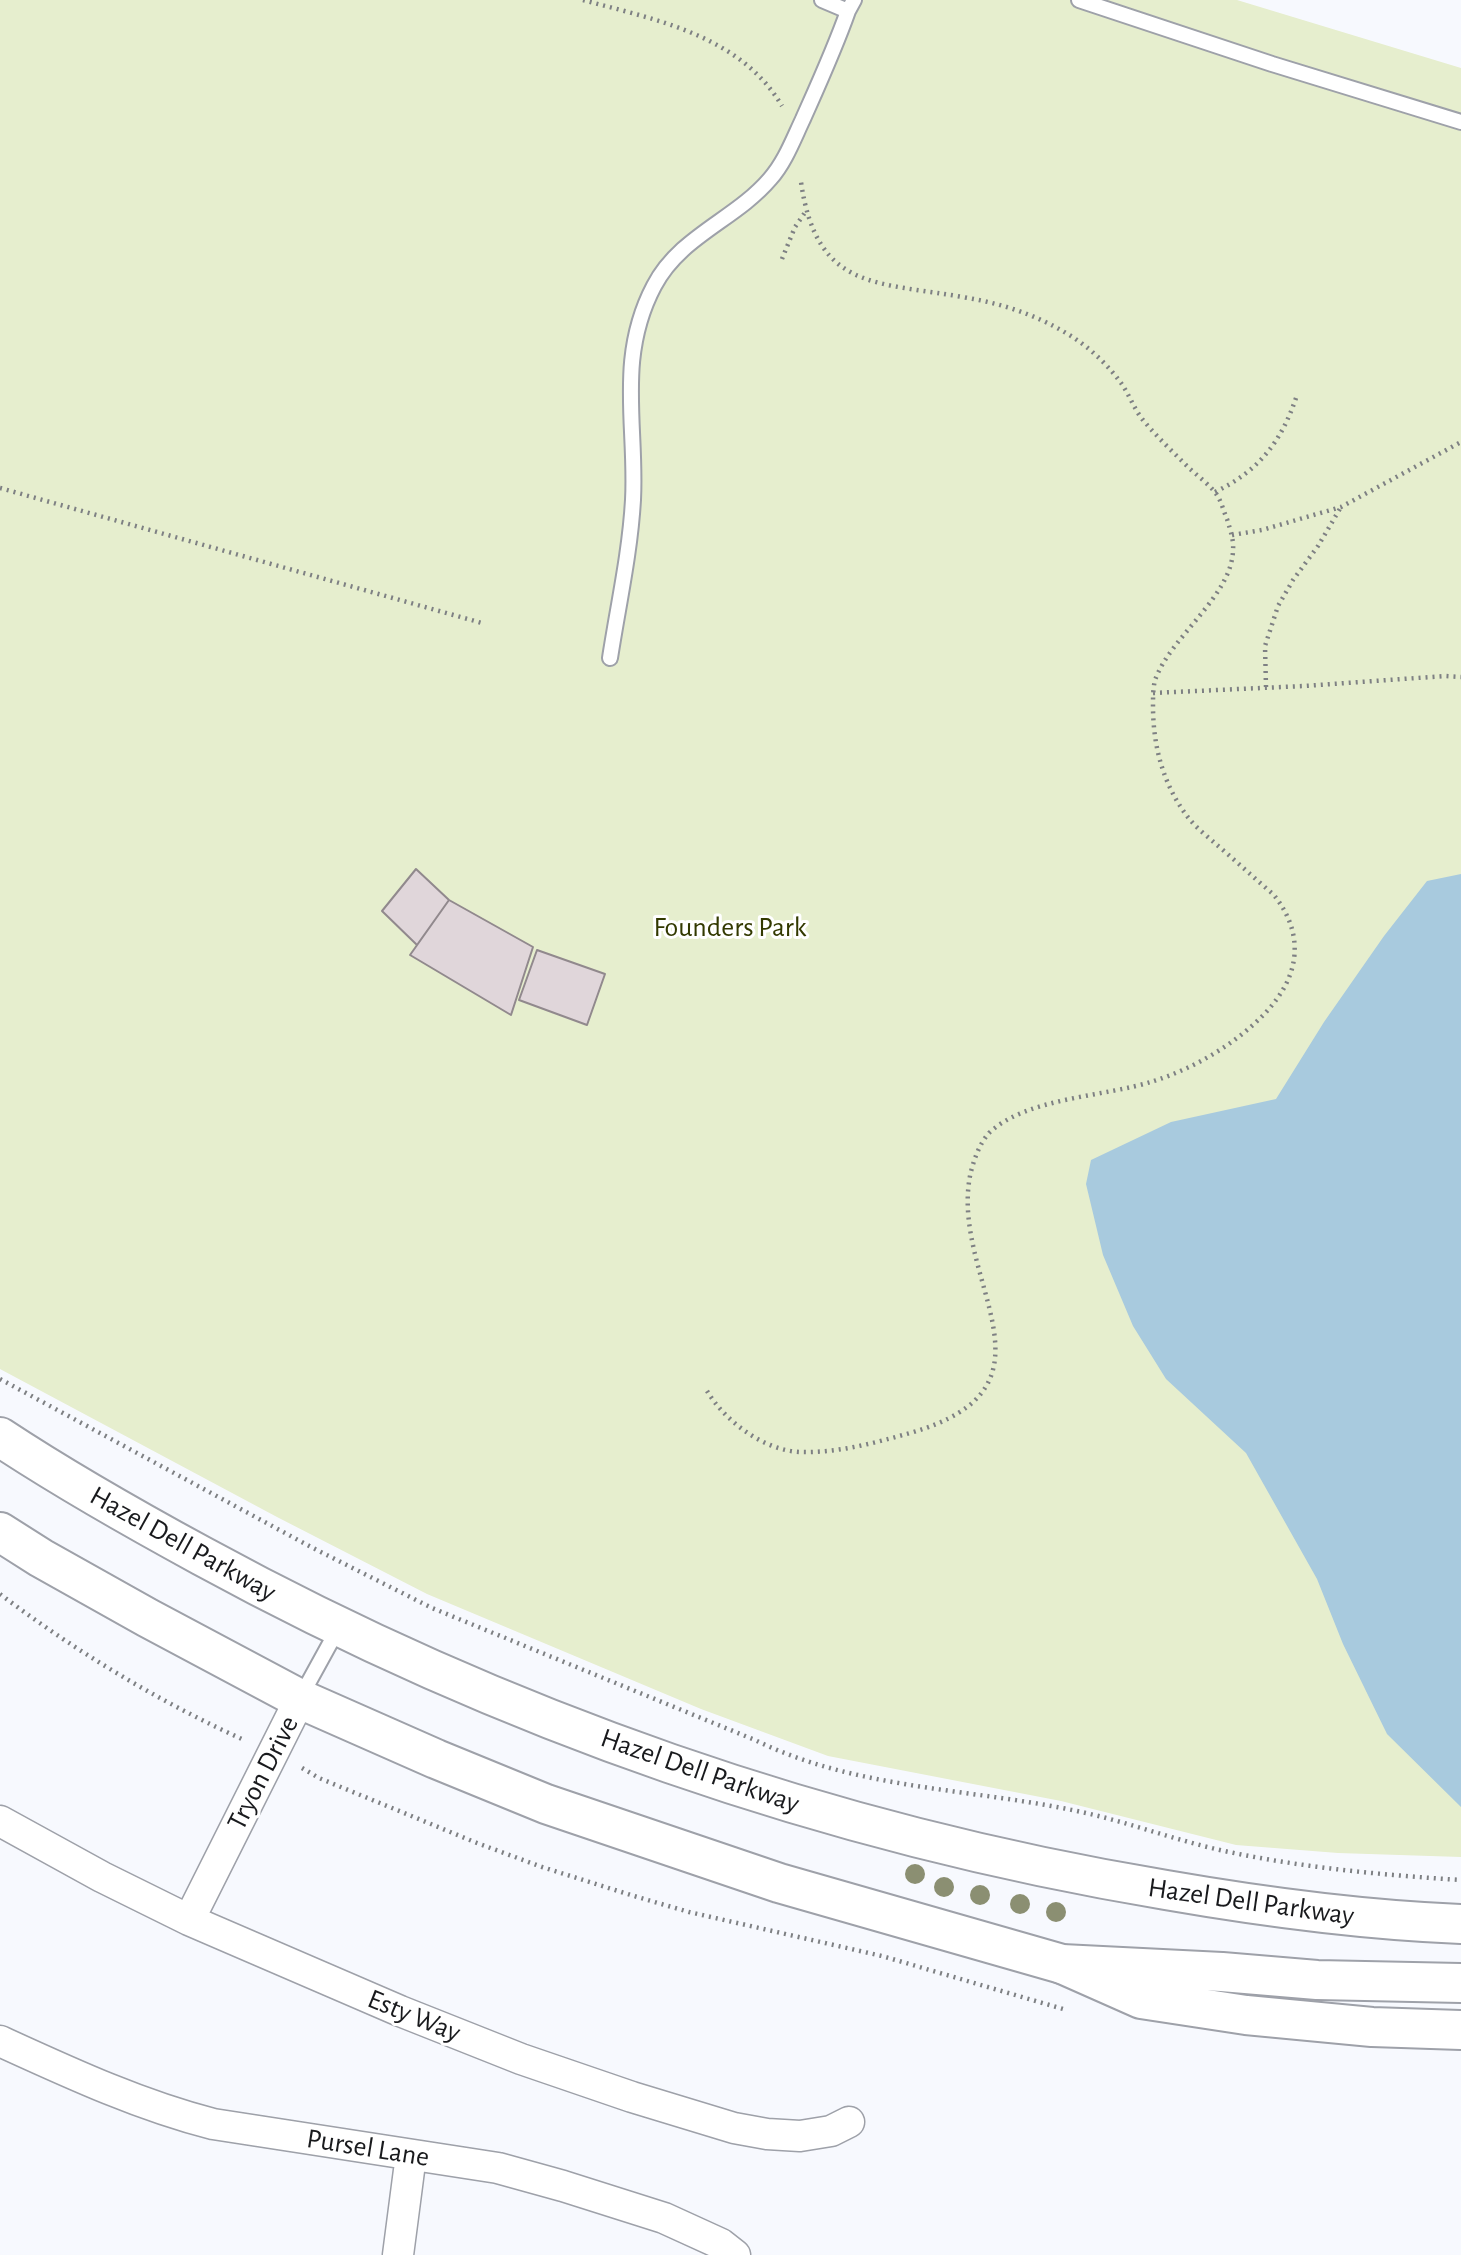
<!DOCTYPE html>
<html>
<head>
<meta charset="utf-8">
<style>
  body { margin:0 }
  canvas { display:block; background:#f7f9fe }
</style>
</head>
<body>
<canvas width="1461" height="2255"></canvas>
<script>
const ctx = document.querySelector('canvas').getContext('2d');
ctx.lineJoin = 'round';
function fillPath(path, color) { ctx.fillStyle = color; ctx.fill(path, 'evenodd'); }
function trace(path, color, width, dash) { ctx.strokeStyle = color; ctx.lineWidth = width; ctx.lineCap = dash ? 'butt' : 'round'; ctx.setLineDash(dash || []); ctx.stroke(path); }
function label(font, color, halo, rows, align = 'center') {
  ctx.font = font + ' "Alegreya Sans",sans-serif'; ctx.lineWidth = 6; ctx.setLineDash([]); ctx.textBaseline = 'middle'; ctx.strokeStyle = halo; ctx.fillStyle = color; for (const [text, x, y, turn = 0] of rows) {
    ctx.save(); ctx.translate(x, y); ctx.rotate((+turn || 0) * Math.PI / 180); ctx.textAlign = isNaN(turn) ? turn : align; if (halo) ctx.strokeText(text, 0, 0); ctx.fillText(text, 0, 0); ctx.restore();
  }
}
fillPath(new Path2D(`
  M0,0H1237L1461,68V1857L1338,1853L1236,1845L1061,1801L828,1756L701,1709L427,1594L277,1517L0,1369Z`), '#e6eece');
fillPath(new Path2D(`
  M1461,874V1807L1387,1734L1343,1644L1317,1579L1246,1453L1166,1379L1133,1326L1103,1255L1086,1184L1091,1160L1171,1122L1276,1099L1324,1022L1384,936L1427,881Z`), '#a8cade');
const building = new Path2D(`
  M416,869L449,900L417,945L382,911Z
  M449,900L533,947L511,1015L410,955Z
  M537,950L605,974L587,1025L519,1000Z`);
fillPath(building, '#e0d6da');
trace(building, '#91898d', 2);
const service = new Path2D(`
  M822,0L848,11L854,0
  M1079,0L1272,64L1461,122
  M610,658C618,606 630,553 633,500C637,426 616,358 654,286C680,236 735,220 770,179C785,162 793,140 803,119C819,83 835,48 848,11
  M300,1698L339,1627`);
const minor = new Path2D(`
  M0,1821L102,1877L189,1920L400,2011L521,2059L632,2097L734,2128L767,2134L800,2136L831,2131L849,2122
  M189,1920L300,1699
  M0,2041C70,2073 139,2105 213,2124L498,2168L563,2186L664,2218L721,2244L735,2255
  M398,2255L411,2155`);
const secondary = new Path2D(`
  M0,1437C65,1480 134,1519 202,1556C502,1720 829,1834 1166,1890C1264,1907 1362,1920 1461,1924
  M0,1532L41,1558L148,1618L300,1699L436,1759L546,1804L779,1883L1062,1964L1222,1972L1317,1980L1461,1983`);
const primary = new Path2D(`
  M1062,1964L1141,1999L1246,2015L1372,2027L1461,2030`);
trace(service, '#9ea1a9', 18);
trace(minor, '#9ea1a9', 33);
trace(secondary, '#9ea1a9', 42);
trace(primary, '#9ea1a9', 42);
trace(new Path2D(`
  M583,0C656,20 740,35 782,106
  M782,259L795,227L806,211
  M0,488L482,623
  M1215,492C1259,471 1282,441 1297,395
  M1232,535L1262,530L1341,507L1461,442
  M1266,687L1265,646L1278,606L1293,580L1318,546L1341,507
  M1153,693L1304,686L1445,676L1461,677
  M0,1379L311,1547L432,1608L755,1740C859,1791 976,1788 1086,1813C1134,1824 1181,1842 1229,1852C1306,1868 1383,1875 1461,1880
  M707,1391C725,1421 764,1451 801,1452C838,1453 874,1443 910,1433C1072,1387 950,1281 970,1176C973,1162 979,1144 989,1133C1027,1097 1105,1097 1154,1081C1188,1070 1219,1053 1246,1031C1265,1015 1283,996 1291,972C1300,944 1292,917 1273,894C1254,878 1236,861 1217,845C1207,836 1195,827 1187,816C1163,784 1153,746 1153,706C1153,698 1153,688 1155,680C1171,636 1232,596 1233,550C1234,540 1230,529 1227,519C1223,510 1221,499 1214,491C1207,483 1198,476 1190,469C1174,453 1157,437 1143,420C1134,409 1129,394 1121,383C1108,365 1090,348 1071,336C1039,316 1004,304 968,298C878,281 817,293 801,182
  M0,1594C75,1651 158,1701 244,1740
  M302,1768L319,1778L477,1843L542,1867L634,1896L689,1912L882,1956L1063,2009`), '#7e8083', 4.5, [2, 5]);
trace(service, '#fff', 14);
trace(minor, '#fff', 30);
trace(secondary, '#fff', 38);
trace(primary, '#fff', 38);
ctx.fillStyle = '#8b8f72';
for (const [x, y] of [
  [915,1874],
  [944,1887],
  [980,1895],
  [1020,1904],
  [1056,1912]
]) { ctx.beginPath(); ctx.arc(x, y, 10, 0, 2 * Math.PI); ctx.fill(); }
label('28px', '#323900', '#fff', [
  ["Founders Park",730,928]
]);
label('28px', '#191a1d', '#fff', [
  ["Hazel Dell Parkway",183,1544,29],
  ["Hazel Dell Parkway",700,1771,19],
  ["Tryon Drive",263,1773,-63],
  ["Hazel Dell Parkway",1251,1902,8],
  ["Esty Way",414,2016,22],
  ["Pursel Lane",368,2148,9]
]);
</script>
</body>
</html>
